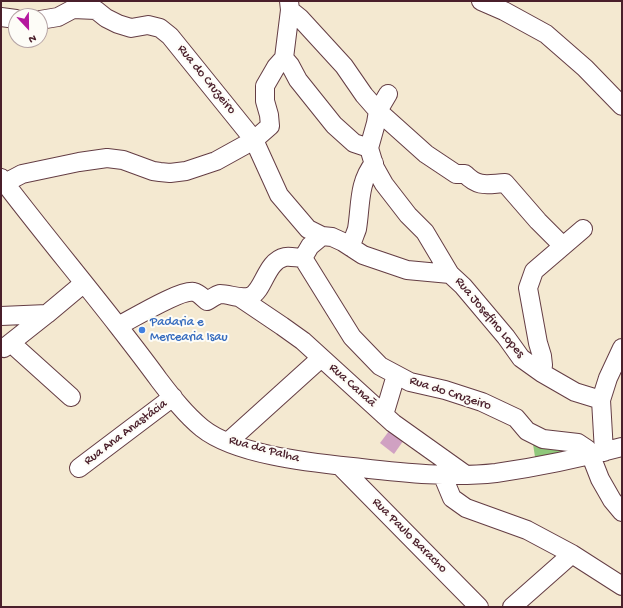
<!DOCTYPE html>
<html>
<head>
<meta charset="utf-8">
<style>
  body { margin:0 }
  #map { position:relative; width:623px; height:608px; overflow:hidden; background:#f4e9d1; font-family:"Gochi Hand",sans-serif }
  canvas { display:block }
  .frame { position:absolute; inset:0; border:2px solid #4a1f2b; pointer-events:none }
  .north { position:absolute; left:8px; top:8px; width:40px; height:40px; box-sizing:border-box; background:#fdfcf7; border:1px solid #b5a4a5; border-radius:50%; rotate:158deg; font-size:11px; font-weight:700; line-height:16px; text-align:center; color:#4a1f2b }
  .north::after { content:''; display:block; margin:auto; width:14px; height:18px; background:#b5179e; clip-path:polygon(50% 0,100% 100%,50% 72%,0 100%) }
</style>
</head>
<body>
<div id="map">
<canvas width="623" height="608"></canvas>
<div class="frame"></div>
<div class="north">N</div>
</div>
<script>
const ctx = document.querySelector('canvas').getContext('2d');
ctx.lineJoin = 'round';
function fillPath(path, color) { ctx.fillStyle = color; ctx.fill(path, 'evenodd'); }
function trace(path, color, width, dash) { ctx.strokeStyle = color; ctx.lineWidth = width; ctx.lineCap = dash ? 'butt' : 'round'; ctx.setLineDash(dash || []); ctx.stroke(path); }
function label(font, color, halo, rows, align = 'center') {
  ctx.font = font + ' "Gochi Hand",sans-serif'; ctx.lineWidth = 4; ctx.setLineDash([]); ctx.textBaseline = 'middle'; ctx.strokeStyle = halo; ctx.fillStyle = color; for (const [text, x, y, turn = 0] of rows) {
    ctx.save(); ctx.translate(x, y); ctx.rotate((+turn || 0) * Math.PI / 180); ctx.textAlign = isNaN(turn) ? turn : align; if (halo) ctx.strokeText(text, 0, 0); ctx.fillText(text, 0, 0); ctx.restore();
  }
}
fillPath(new Path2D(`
  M533,444L575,446L577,453L535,457Z`), '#8fc87b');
fillPath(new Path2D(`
  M392,427L406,437L394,454L380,443Z`), '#d0a1c2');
const minor = new Path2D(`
  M481,1L504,11L546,34L585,68L622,106
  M290,10L300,18L344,66L364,95L378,111L426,154L456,174H465C479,188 487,184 505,183L538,221L563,246
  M1,17L16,19
  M40,20L58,17L73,9L96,10L106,18L118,24L131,28L148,25L160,28L170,36L254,140L279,195L308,229L322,236L332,237L343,242L363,255L407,270L450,274L463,286L506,337L521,358L542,373L575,392L601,400L604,452
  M284,58L290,65L298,80L334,125L354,143L369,148
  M388,94L378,111L376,123L369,148L375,168L384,184L408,215L425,232L450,274
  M1,178C39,228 79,276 118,326C132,344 146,362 159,380C172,397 185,414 202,428C237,456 316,463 361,468C405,473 452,478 496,473C539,467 581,458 622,447
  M5,183L22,174L79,162L107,158L123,160L153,171L160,172L170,173L186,171L216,161L254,140L270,126L269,115L265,101V86L276,67L284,58L290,10L289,1
  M351,247C352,241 355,235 357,229C361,205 358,183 374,163
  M303,258L352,337L380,366L410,382L445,390L482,402L516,418L527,431L543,439L578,443L587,449L591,456L600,479L612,500L622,512
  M239,297L282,326L303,341L393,423L466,475
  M1,316L47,314L84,283
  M118,326C132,319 181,289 194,292C199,293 203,298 207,301C211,299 216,295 220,294C230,294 241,300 251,296C264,290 266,261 285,257C290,256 298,258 303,258L310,246L322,236
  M11,343L71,397
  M2,347L4,348L47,314
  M542,373L543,365L542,356L538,343L528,288L534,271L583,229
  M601,400L608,378L622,348
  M384,415L396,375
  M228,442L321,358
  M340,466L479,607
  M79,468L173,397
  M442,474L452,498L466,508L527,530L572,554L622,586
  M512,607L572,554`);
trace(minor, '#643d44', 20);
trace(minor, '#fff', 18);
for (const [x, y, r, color] of [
  [142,330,4,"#3f7fe0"]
]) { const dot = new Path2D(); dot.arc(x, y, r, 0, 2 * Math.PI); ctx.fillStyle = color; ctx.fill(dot); trace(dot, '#fdfcf7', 1.5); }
label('13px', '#4a1f2b', '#fdfcf7', [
  ["Rua do Cruzeiro",206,80,51],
  ["Rua Josefino Lopes",489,318,50],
  ["Rua Canaã",352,386,42],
  ["Rua do Cruzeiro",450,394,18],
  ["Rua Ana Anastácia",126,433,-37],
  ["Rua da Palha",264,450,15],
  ["Rua Paulo Baracho",409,536,45]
]);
label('13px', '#366cbe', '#fdfcf7', [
  ["Padaria e",150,323],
  ["Mercearia Isau",150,338]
], 'left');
</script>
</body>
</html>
